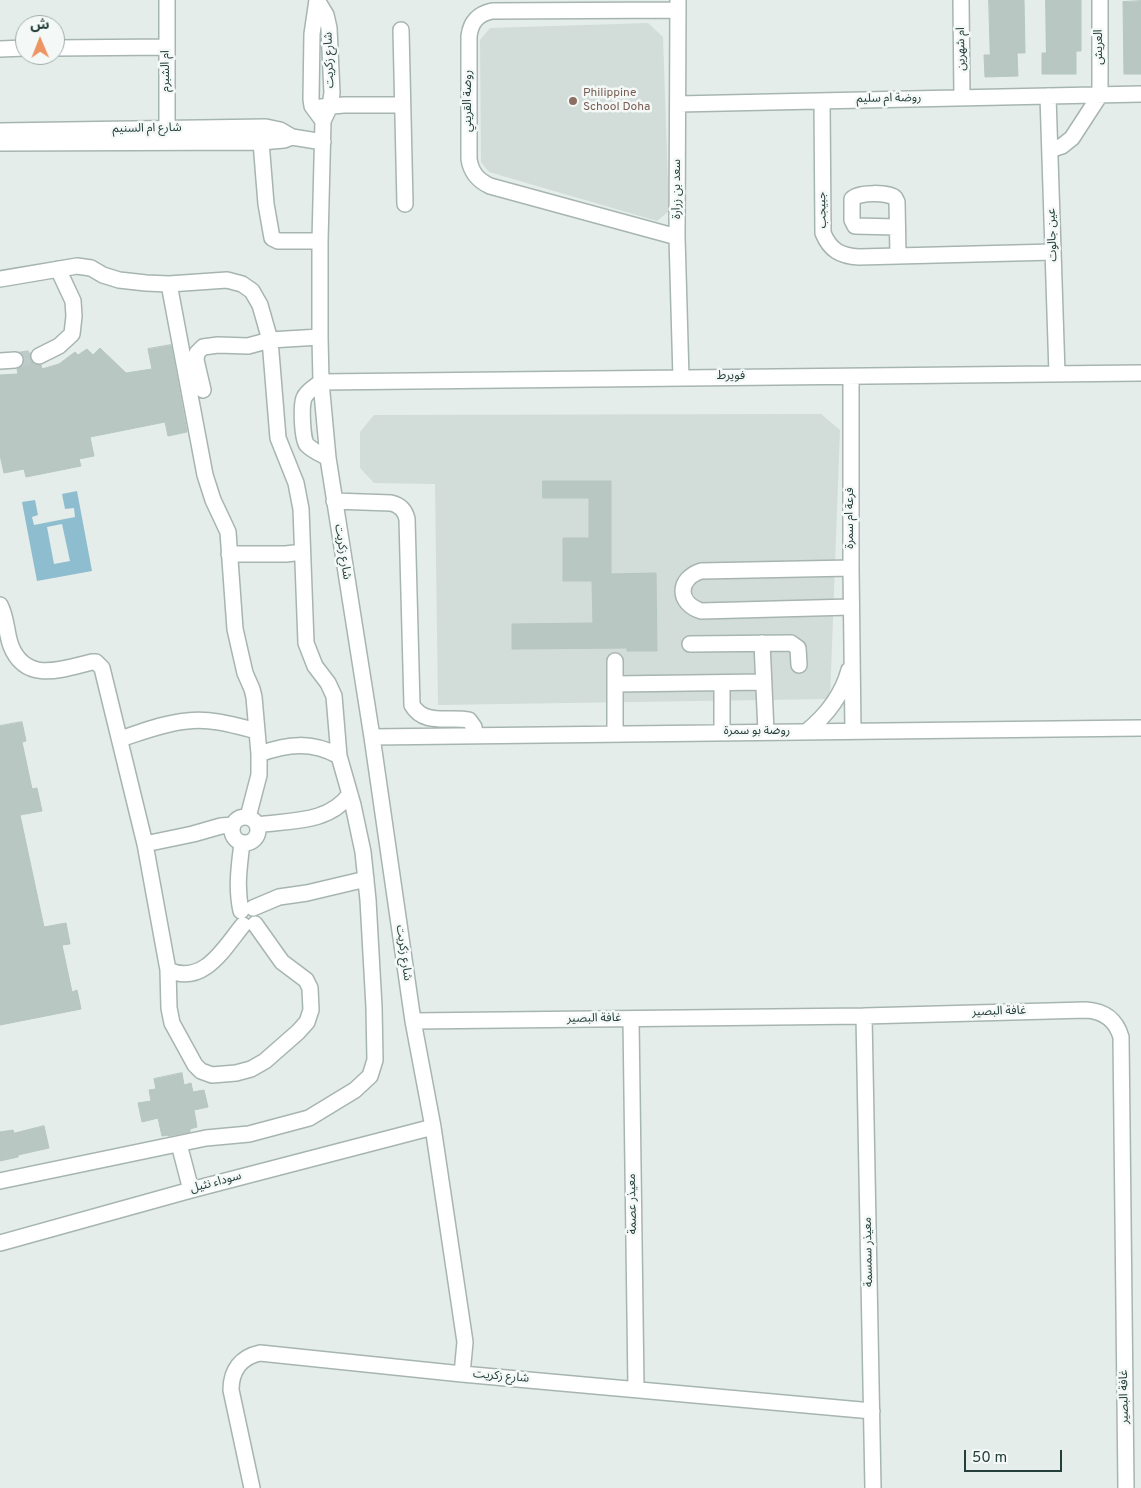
<!DOCTYPE html>
<html>
<head>
<meta charset="utf-8">
<style>
  body { margin:0 }
  #map { position:relative; width:1141px; height:1488px; overflow:hidden; background:#e4edea; font-family:Overpass,"Noto Sans Arabic",sans-serif }
  canvas { display:block }
  .north { position:absolute; left:15px; top:15px; width:50px; height:50px; box-sizing:border-box; background:#f4f9f7; border:1px solid #a1aeab; border-radius:50%; rotate:359deg; font-size:14px; font-weight:700; line-height:20px; text-align:center; color:#243e3a }
  .north::after { content:''; display:block; margin:auto; width:18px; height:22px; background:#ec9562; clip-path:polygon(50% 0,100% 100%,50% 72%,0 100%) }
  .scale { position:absolute; left:964px; top:1450px; width:98px; height:22px; box-sizing:border-box; border:2px solid #243e3a; border-top:0; padding-left:6px; font-size:15px; line-height:18px; white-space:nowrap; color:#243e3a; -webkit-text-stroke:4px #f4f9f7; paint-order:stroke }
</style>
</head>
<body>
<div id="map">
<canvas width="1141" height="1488"></canvas>
<div class="north">ش</div>
<div class="scale">50 m</div>
</div>
<script>
const ctx = document.querySelector('canvas').getContext('2d');
ctx.lineJoin = 'round';
function fillPath(path, color) { ctx.fillStyle = color; ctx.fill(path, 'evenodd'); }
function trace(path, color, width, dash) { ctx.strokeStyle = color; ctx.lineWidth = width; ctx.lineCap = dash ? 'butt' : 'round'; ctx.setLineDash(dash || []); ctx.stroke(path); }
function label(font, color, halo, rows, align = 'center') {
  ctx.font = font + ' Overpass,"Noto Sans Arabic",sans-serif'; ctx.lineWidth = 5; ctx.setLineDash([]); ctx.textBaseline = 'middle'; ctx.strokeStyle = halo; ctx.fillStyle = color; for (const [text, x, y, turn = 0] of rows) {
    ctx.save(); ctx.translate(x, y); ctx.rotate((+turn || 0) * Math.PI / 180); ctx.textAlign = isNaN(turn) ? turn : align; if (halo) ctx.strokeText(text, 0, 0); ctx.fillText(text, 0, 0); ctx.restore();
  }
}
fillPath(new Path2D(`
  M648,23L663,37L669,211L657,221L489,172L481,162L480,40L490,28Z
  M821,414L840,430L830,699L438,705L435,484L374,483L360,468V432L374,415Z`), '#d2dcd9');
fillPath(new Path2D(`
  M77,491L92,571L37,581L22,502L35,500L38,515L32,517L34,525L75,517L74,508L65,509L62,494ZM62,524L70,561L54,564L47,527Z`), '#8ebdcf');
const building = new Path2D(`
  M989,0H1024L1025,53H1017L1018,76L985,77L984,55H990Z
  M1046,0H1081V51H1076V74H1042V53H1046Z
  M1141,1V74H1124L1123,2Z
  M171,345L187,432L168,436L165,422L90,437L94,456L79,459L81,466L26,477L24,469L4,473L0,455V375L18,374L17,369L24,364V359L22,354L31,353V361L34,364L41,365L42,369L59,364L75,352L78,355L87,349L93,355L100,348L126,373L152,369L148,349Z
  M543,481H611V574L656,573L657,651H627V648L512,649V624L593,623L592,581H563V538H589V498H543Z
  M22,722L26,741L22,742L32,789L37,788L42,811L20,815L44,927L66,923L70,944L62,945L72,992L77,990L81,1009L0,1025V726Z
  M182,1073L184,1085L191,1083L193,1092L204,1090L208,1107L194,1110L197,1127L190,1129V1132L168,1136V1135L162,1136L158,1118L142,1122L138,1103L151,1101L149,1090L156,1089L154,1079Z
  M44,1126L49,1148L18,1155V1157L0,1161V1132L13,1130L14,1133Z`);
fillPath(building, '#b9c7c3');
trace(building, '#b6c6c1', 1);
trace(new Path2D(`
  M15,360L39,356`), '#becac7', 15, [15, 8]);
const minor = new Path2D(`
  M167,0V138
  M317,0L326,15L329,28L332,93L330,106L323,121L320,241V337L321,382L328,458L372,737L413,1021L433,1127L465,1342L462,1374
  M317,0L312,34L311,99L312,106L323,121
  M961,0L962,98
  M1100,0V95
  M678,1L677,237L681,378
  M401,30L405,204
  M55,48L167,47
  M0,49L25,48
  M1048,96L1057,374
  M822,101L823,233C830,250 840,256 859,257L1053,252
  M678,104L1141,94
  M321,107L344,105H402
  M0,131L266,127L280,130L292,137L323,142
  M261,142L266,204L272,238L278,241H320
  M0,143L261,142L284,140L292,137
  M1050,150L1062,146L1072,138L1100,95
  M897,227L855,226L852,220V199C858,192 889,192 895,198L897,202L898,256
  M677,237L490,186C477,180 471,172 469,159V36C471,21 478,14 492,11L678,10
  M0,279L77,266L91,268L103,275L119,280L146,283L169,284L227,280L242,284L252,291L260,305L270,340L278,438L296,483L301,509L306,643L315,666L328,683L334,696L339,756L353,805L363,852L368,900L374,1007L375,1060L370,1076L355,1090L309,1118L249,1134L206,1138L0,1181
  M169,284L205,475L213,500L228,532L235,629L245,673L252,689L254,697L259,754V775L248,817
  M39,356L59,346L72,334L74,316L73,301L58,269
  M0,361L15,360
  M851,377V568L853,731
  M203,390L196,360L197,353L203,347L218,345L248,346L270,340L320,337
  M328,458C321,454 313,451 307,445C302,439 301,406 304,398C307,391 315,387 321,382L1141,373
  M334,501L391,503C400,505 405,510 407,519L412,705C424,726 449,716 469,720L474,727L475,735
  M229,554H286L302,552
  M851,568L701,571C677,579 677,603 701,611L851,607
  M0,605C7,618 6,633 11,646C26,684 63,669 92,662H96L102,668L145,844L168,970L169,1008L172,1023L195,1065L201,1071L212,1075L236,1073L251,1069L265,1061L298,1032L307,1022L311,1010L310,988L306,980L282,962L255,924
  M762,643L766,732
  M690,644L791,643L798,648L799,665
  M615,661V733
  M722,683V732
  M615,684L764,682
  M806,732C827,715 842,696 849,670
  M372,737L1141,728
  M120,739C142,732 164,723 187,721C211,718 234,725 257,731
  M259,754C288,744 311,741 339,756
  M232 830a13 13 0 1 1 26 0a13 13 0 1 1-26 0Z
  M257,825C290,820 328,824 350,794
  M145,844L193,834L221,826L233,825
  M253,908L279,897L307,893L366,879
  M241,911C236,888 239,867 242,843
  M168,970C204,986 224,948 243,925
  M864,1016L873,1488
  M631,1019L636,1389
  M413,1021L864,1016L1086,1010C1104,1011 1116,1020 1121,1037L1126,1488
  M179,1144L191,1190
  M0,1243L191,1190L433,1127
  M252,1488L231,1390C231,1370 241,1357 260,1353L462,1374L872,1411`);
trace(minor, '#a7b5b2', 18);
trace(minor, '#fff', 15);
for (const [x, y, r, color] of [
  [573,101,5,"#8d6e63"]
]) { const dot = new Path2D(); dot.arc(x, y, r, 0, 2 * Math.PI); ctx.fillStyle = color; ctx.fill(dot); trace(dot, '#f4f9f7', 2); }
label('12px', '#243e3a', '#f4f9f7', [
  ["العريش",1100,47,-90],
  ["ام شهرين",962,49,-91],
  ["شارع زكريت",330,60,-92],
  ["ام الشبرم",167,71,-90],
  ["روضة ام سليم",889,99,-1],
  ["روضة القريني",469,101,-90],
  ["شارع ام السنيم",147,129,-1],
  ["سعد بن زرارة",678,189,-90],
  ["جبيجب",823,210,-91],
  ["عين جالوت",1053,235,-92],
  ["فويرط",731,377],
  ["فرعة ام سمرة",851,518,-90],
  ["شارع زكريت",342,552,81],
  ["روضة بو سمرة",757,732],
  ["شارع زكريت",403,953,82],
  ["غافة البصير",999,1012,-2],
  ["غافة البصير",594,1019,-1],
  ["سوداء نثيل",216,1183,-15],
  ["معيذر عصمة",633,1204,-91],
  ["معيذر سمسمة",869,1252,-91],
  ["شارع زكريت",501,1377,5],
  ["غافة البصير",1125,1397,-91]
]);
label('12px', '#785e54', '#f4f9f7', [
  ["Philippine",583,94],
  ["School Doha",583,108]
], 'left');
</script>
</body>
</html>
